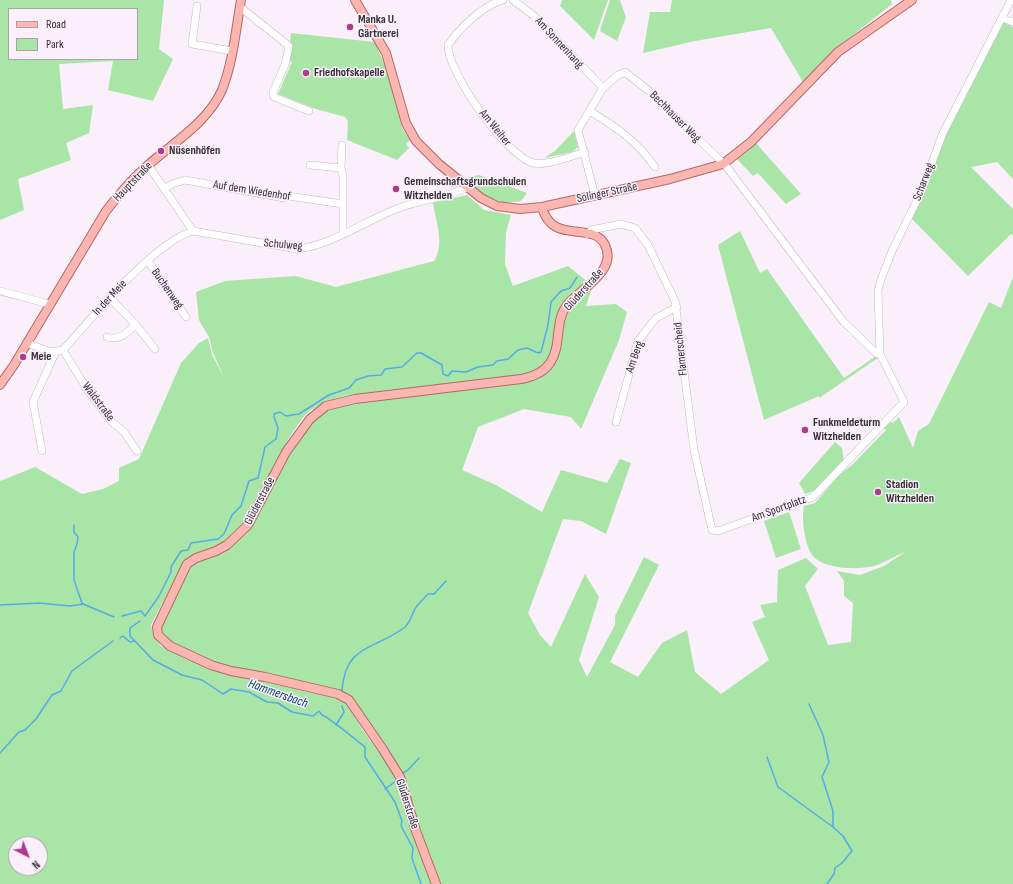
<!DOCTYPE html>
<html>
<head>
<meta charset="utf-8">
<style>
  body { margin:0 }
  #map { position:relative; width:1013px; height:884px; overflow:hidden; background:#faeffb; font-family:"Sofia Sans Condensed",sans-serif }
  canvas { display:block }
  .legend { position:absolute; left:8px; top:8px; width:130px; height:52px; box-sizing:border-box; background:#faeffb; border:1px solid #aaa2ab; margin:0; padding:5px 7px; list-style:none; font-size:12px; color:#332f33 }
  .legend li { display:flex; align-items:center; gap:8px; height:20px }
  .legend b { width:20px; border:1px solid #aaa2ab }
  .north { position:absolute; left:8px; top:836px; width:40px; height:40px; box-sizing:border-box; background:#faeffb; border:1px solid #aaa2ab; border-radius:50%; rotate:138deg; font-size:11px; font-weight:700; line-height:16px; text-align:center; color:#332f33 }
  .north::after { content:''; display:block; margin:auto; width:14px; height:18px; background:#b03990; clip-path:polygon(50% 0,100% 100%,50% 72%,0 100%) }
</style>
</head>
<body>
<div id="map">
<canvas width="1013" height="884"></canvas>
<ul class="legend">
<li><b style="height:5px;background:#fcb6b1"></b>Road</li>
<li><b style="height:11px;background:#a8e5a7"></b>Park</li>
</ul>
<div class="north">N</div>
</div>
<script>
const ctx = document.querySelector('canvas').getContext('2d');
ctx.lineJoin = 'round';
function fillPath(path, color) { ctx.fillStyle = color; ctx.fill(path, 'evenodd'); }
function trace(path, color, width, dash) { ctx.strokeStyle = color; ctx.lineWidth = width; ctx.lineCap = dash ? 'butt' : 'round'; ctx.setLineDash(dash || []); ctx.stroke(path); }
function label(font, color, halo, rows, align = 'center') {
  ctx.font = font + ' "Sofia Sans Condensed",sans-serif'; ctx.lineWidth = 3; ctx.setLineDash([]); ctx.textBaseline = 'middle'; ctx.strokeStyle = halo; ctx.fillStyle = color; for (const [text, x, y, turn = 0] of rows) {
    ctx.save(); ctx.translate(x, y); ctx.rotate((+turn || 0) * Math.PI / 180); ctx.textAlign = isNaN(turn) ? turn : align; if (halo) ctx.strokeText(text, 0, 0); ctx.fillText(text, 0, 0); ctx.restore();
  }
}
fillPath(new Path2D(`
  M0,0H164L159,49L173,59L153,101L108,90L113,61L59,64L63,109L93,105L89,133L66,143L71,160L18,179L24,210L0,220ZM9,9H137V59H9Z
  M562,0H608L594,40L560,6Z
  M610,0H620L626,17L617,41L600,31Z
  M672,0H891L892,4L834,50L803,82L771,28L695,41L643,53L650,12H670Z
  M1002,22L1013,27V179L997,162L971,167L1013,209V236L1011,234L968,276L911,218L945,135Z
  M291,33L375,42L389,76L402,128L410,140L406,144L409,148L397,160L347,140L348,121L345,117L316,109L278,94L292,62L288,60Z
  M574,131L578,147L572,152L544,158L555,151Z
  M756,143L801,194L786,204L758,173L753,176L737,159Z
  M479,175L527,193L521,201L505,203L483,195L463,179Z
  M467,195L484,210L511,215L506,232L505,264L513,286L568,266L588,282L556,321L553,348L547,362L535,372L522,376L344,396C332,400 321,403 310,411C304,415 298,425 293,432C273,462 261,504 238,531C224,547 202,549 185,560L151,625L154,637L161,646L211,668L335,697L348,705L362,729L393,771L400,787L433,884H0V481L35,467L82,494L103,489L119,481V468L139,459L181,363L199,343L208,338L212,355L224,377L213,353L209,337L199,320L196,292L225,281L296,276L336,287L434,261C445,244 436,222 433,203ZM16,844H40V868H16Z
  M740,231L760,273L767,269L844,378L876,356L878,358L819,398V396L764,420L718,245Z
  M1013,277V884H440L418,828L411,800L353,698L338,691C287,680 200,671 161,634V628L189,567L199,560L215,556L226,550L247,531L259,514L277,474L298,438L320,414L330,408L349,403L544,373L565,313L593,285L586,306L616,304L627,312L619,340L581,429L571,417L524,409L478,427L462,470L496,485L542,512L561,470L607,483L620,459L631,463L606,534L581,521L563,519L528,613L540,635L551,647L585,574L599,597L579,660L587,677L615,625V616L644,557L659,565L610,662L638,677L662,643L687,630L695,672L721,694L769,660L752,622L765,617L760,605L777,602L778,570L806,558L818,569L805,586L828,645L851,642L853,603L844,596V581L837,571L860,575L884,566L905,552C894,556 884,563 874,566C857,570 830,569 816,559C805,551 801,519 804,506L815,503L835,480L834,479L852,465L886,430L884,428L891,422L893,423L899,417L913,448L918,431L929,424L989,302L1001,308Z
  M835,442L842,448L844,462L817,490L805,494L799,483Z
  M789,512L801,549L776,558L764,521Z`), '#a8e5a7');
trace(new Path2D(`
  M74,525V532L78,537L77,544L74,552V580L82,603
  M0,605L39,603L70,606L83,604L114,617
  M122,616L141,611L145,616L159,596L171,572V567L181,551L188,550L191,543L218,539L224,534L232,515L241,506L249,481L258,478L265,447L276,439L278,428L274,417V414L280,412L286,416L299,414L329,395L349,388L356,380L368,376L381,375L385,369L402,367L417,353H421L442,365L443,374L448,376L452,371L466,372L478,367L493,365L497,361L508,359L518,350L527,348L538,353L541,352L548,325L551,302L561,291L570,288L577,277
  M140,621L130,628V636L153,660L182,675L202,680L223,694L231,689L249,692L267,702L278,703L292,712L313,716L319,711L322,715C329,717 357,741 365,747V757L395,802L402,821L401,826L413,848L412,858L421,884
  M120,638L123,636L130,642L134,641
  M342,691C345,643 376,650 405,627C411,622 412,612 417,606C420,602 424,598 428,594H434L446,581
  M809,704L823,735L829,762L822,777L833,811V827L843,836L852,851L842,863L835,868L834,874L827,884
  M336,725L344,712L342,706
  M0,753L19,732L25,730L36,719L52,695L61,691L72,671L113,641
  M767,757L778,787L833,827
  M403,773L408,770L419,758
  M385,789L396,781`), '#53abe7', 1.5);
const minor = new Path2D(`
  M503,0C482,6 460,28 448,45C447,71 507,158 534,163C546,166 572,156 585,152
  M513,0L534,16L603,88
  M197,6L192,44L232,51
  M240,7L289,46L285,65L273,92L274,97L309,111
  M1002,18L1013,22
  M590,111C617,128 637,141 655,167
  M342,145L341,168L343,176V234
  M148,165L193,231L297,249C333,245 366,220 399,208C421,200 445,198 466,188
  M310,165L341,168
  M164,189L172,184L185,180L284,198L288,196L343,204
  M595,196L578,130L603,88L618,75L625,72L649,91L726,166L843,321L876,353L880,354
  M587,234L591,230L621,224L635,228L648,245L675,301L694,450L712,530L718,531L813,497L904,402L880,354L878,291L881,279L893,249L921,192L943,133L1011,0
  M148,261L186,317
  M0,291L49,304
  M136,325L155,349
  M107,337C120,341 126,333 136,325L110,298
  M27,343L51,352L63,350C92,318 153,243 193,231
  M63,350L87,389L111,421L124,432L137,451
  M616,422L638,341L656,318L677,307
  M42,451L33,402L55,353`);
const major = new Path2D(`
  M355,0L386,53L406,123L416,141L439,164L481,198L497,206L520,209L542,207L670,179L723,164L751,142L838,52L912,0
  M0,385L14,365L106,211C119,194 132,179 147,166C173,143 208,122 222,90C233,62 236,29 241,0
  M436,884L416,831L400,777L382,748L349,700L338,694L265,677L231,671L211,665L170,646L158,635L157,627L187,564L196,558L216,551L227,545L248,525L286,452L310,419L326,406L355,399L521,379C532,377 544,372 550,363C562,346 554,322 567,305C580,289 618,271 605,245C593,220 552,246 542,207`);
trace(minor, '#c3b8c4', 8);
trace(major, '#b46863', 10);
trace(minor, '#fff', 7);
trace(major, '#fcb6b1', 8);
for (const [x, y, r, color] of [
  [350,27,4,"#b03990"],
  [306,73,4,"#b03990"],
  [161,151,4,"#b03990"],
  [396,189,4,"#b03990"],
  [23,357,4,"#b03990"],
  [805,430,4,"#b03990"],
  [878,492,4,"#b03990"]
]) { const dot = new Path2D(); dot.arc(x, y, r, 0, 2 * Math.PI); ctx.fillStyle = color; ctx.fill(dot); trace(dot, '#faeffb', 1.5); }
label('bold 12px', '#332f33', '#faeffb', [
  ["Manka U.",358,20],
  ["Gärtnerei",358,34],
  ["Friedhofskapelle",314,73],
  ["Nüsenhöfen",169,151],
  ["Gemeinschaftsgrundschulen",404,182],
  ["Witzhelden",404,196],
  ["Meie",31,357],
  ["Funkmeldeturm",813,423],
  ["Witzhelden",813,437],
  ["Stadion",886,485],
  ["Witzhelden",886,499]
], 'left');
label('12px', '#332f33', '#faeffb', [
  ["Am Sonnenhang",559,43,47],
  ["Bechhauser Weg",675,117,45],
  ["Am Weiher",495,128,51],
  ["Hauptstraße",133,182,-46],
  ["Scharweg",924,182,-69],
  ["Auf dem Wiedenhof",252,191,9],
  ["Solinger Straße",607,193,-12],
  ["Schulweg",283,245,5],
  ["Buchenweg",167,289,55],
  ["Glüderstraße",584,290,-48],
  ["In der Meie",110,298,-47],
  ["Flamerscheid",681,349,-96],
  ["Am Berg",635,357,-71],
  ["Waldstraße",98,402,53],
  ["Glüderstraße",260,501,-62],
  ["Am Sportplatz",779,509,-20],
  ["Glüderstraße",407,804,72]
]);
label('italic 13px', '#00486f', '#faeffb', [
  ["Hammersbach",278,694,20]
]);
</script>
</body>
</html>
